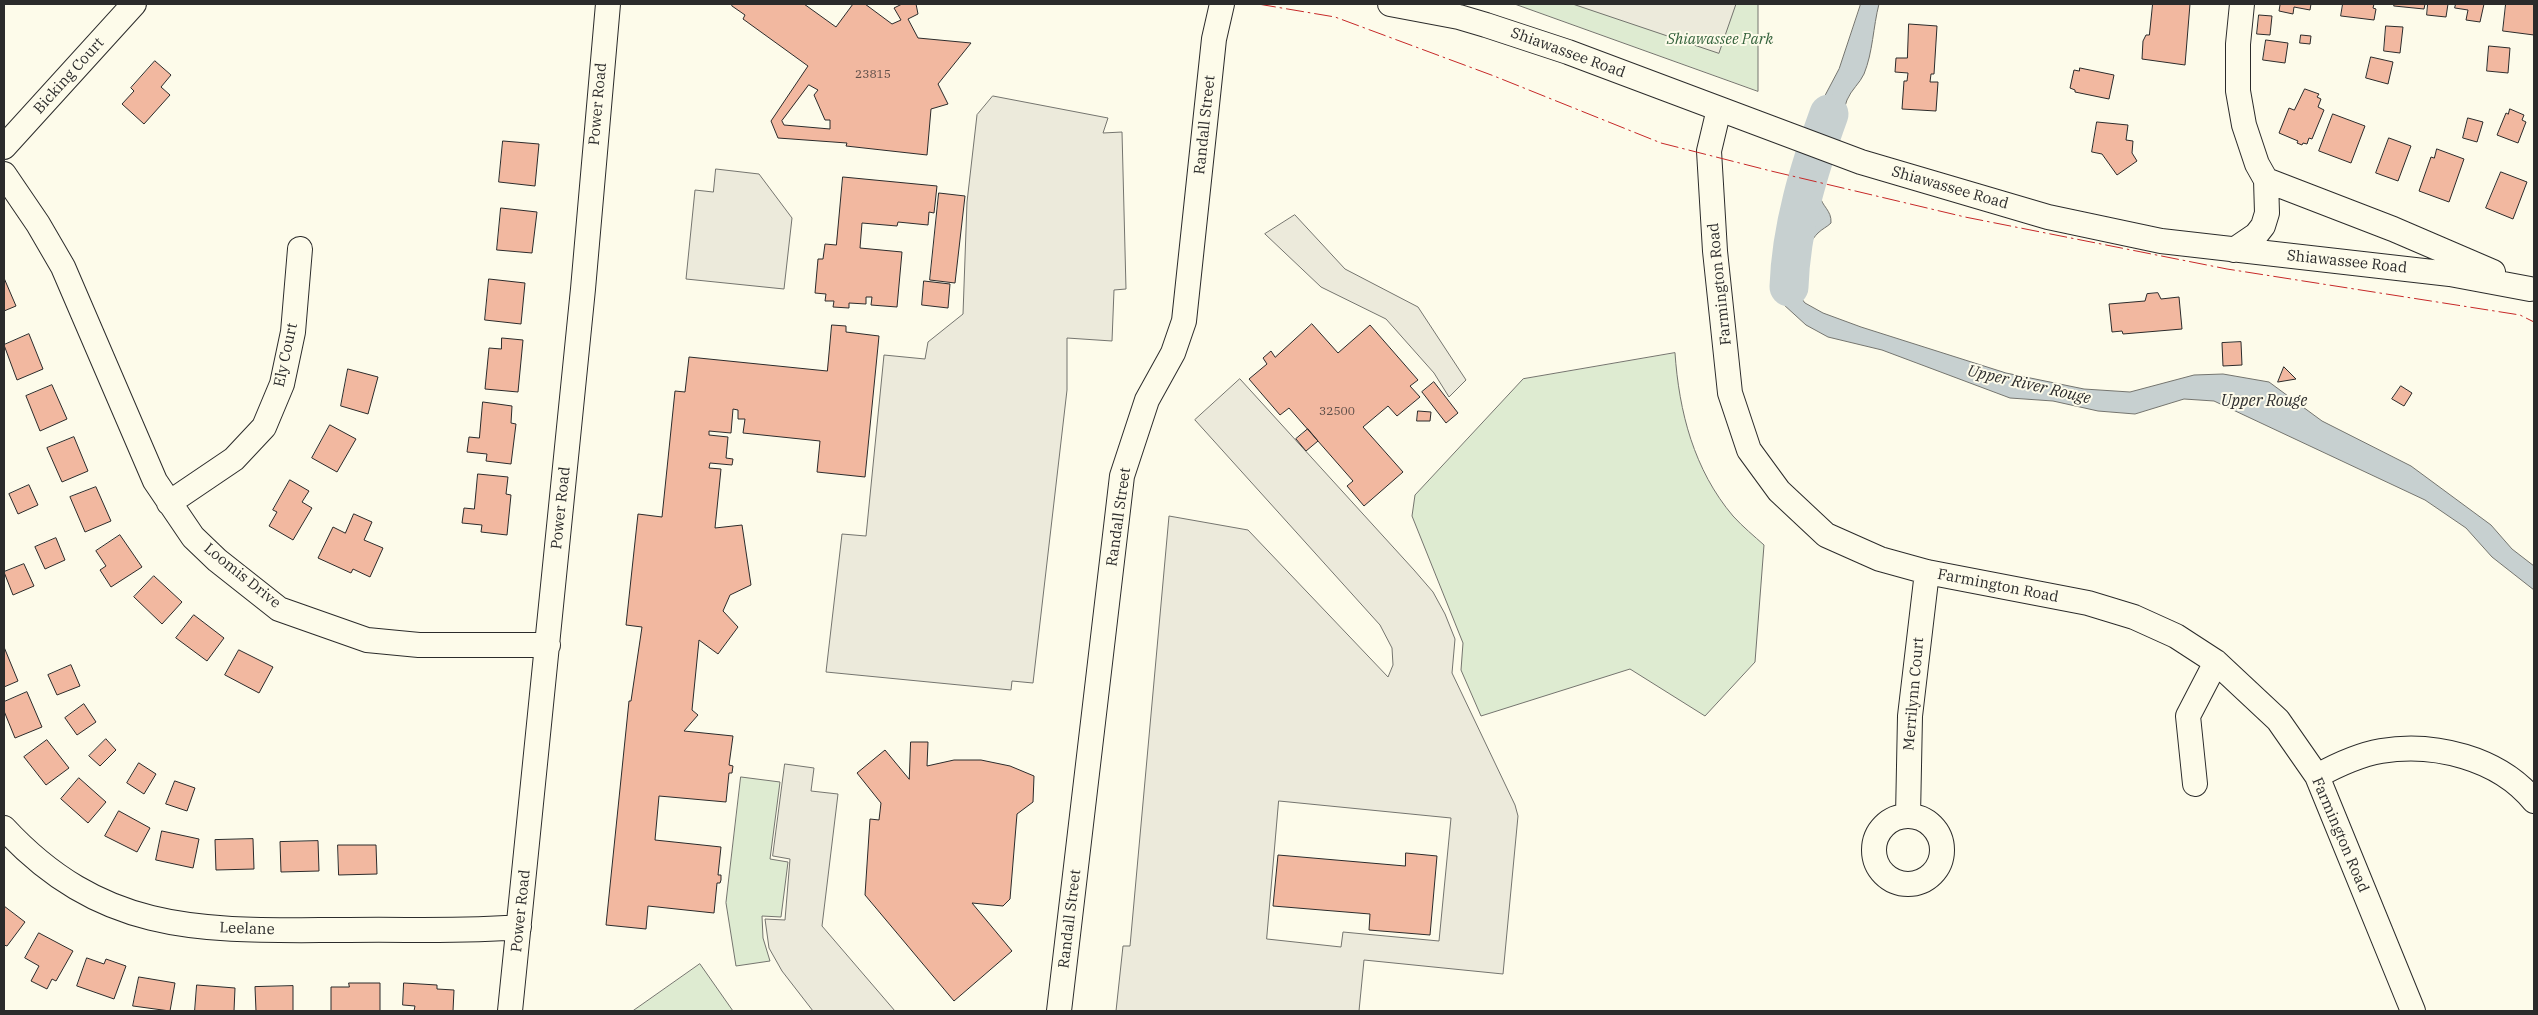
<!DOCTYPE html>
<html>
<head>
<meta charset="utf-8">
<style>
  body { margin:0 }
  #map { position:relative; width:2538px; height:1015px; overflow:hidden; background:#fdfbea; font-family:"IBM Plex Serif",serif }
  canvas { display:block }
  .frame { position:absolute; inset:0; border:5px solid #2b2b2b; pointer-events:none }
</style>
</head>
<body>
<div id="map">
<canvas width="2538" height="1015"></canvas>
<div class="frame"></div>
</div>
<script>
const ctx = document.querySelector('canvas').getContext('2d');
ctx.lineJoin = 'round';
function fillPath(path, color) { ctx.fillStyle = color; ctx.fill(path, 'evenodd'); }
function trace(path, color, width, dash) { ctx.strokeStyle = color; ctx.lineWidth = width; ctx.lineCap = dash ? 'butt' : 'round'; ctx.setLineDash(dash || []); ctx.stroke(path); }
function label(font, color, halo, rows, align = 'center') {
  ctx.font = font + ' "IBM Plex Serif",serif'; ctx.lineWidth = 4; ctx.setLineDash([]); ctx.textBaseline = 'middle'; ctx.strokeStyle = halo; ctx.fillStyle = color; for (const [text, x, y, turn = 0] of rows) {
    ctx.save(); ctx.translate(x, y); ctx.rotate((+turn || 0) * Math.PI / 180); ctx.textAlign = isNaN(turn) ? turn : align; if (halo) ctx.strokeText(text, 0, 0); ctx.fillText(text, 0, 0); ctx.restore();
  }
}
const green = new Path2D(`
  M1515,4H1758V91Z
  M1675,353C1679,412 1694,470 1733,516C1743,527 1754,536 1764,545L1755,662L1705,716L1630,669L1481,716L1461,670L1463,643L1412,516L1415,495L1523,379Z
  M741,777L780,782L770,859L788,862L781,917L762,916L763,938L770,961L736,966L726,903Z
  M700,964L733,1011H633Z`);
fillPath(green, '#deebd1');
trace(green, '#74746e', 1);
const parking = new Path2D(`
  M1573,4H1736L1719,53Z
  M993,96L1108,118L1103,133L1122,132L1126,289L1114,290L1112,341L1067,338V390L1033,683L1012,681L1011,690L826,672L842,534L866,536L884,355L925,359L928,342L963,314L967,202L977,115Z
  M716,169L759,174L792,218L784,289L686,279L695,190L713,192Z
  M1295,215L1345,269L1418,307L1466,380L1449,397L1434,373L1386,319L1321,287L1265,234Z
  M1240,379L1414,570L1433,592L1445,614L1455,639L1452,673L1515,805L1518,816L1503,974L1364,960L1359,1011H1116L1123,946H1130L1169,516L1248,530L1388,677L1393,665L1392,648L1380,625L1195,420ZM1279,801L1451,818L1439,941L1343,932L1341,947L1267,939Z
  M785,764L814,768L811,791L838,794L822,926L895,1011H813L782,971L769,948L765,919L785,920L790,859L773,856Z`);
fillPath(parking, '#eceadb');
trace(parking, '#74746e', 1);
const water = new Path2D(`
  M1861,4H1879C1873,27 1873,52 1864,74C1860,83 1851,90 1847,100C1839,126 1820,169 1820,195C1821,206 1832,210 1831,223C1827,227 1822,229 1818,233C1805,246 1795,274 1797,293L1805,303L1823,313L1861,327L2006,373L2084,389L2130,392L2194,375L2223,374L2269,382L2322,421L2411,466L2491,525L2512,549L2534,566V590L2492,557L2466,528L2425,500L2214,401L2184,399L2135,414L2098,411L2053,401L2010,398L1882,350L1828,337L1806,325L1783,304L1776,279L1777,250L1783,241L1804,229L1809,220L1813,143L1820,105L1839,69Z`);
fillPath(water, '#c7d0d0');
trace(water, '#74746e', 1);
trace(new Path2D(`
  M1789,287C1791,227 1809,169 1829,114`), '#c7d0d0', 39);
const building = new Path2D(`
  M733,4H804L836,27L853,4H865L892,24L901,20L894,8L902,4H916L918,14L908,19L918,38L971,43L938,84L948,104L931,109L927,155L846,146L847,143L778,138L771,121L808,66L743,19L745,15L732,6ZM809,85L818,90L814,95L825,120H830V129L784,125L782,121Z
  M2153,4H2190L2185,65L2142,59L2143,41L2146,35H2149Z
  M2277,4H2311L2310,10L2294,7L2293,14L2279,11L2280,5Z
  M2343,4H2374L2373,8L2376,9L2374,20L2341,16Z
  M2395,4H2425L2424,9L2394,6Z
  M2428,4H2448L2446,17L2427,15Z
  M2456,4H2484L2480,22L2466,20L2468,10L2455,8Z
  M2506,4H2534V35L2503,31Z
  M2259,15L2272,16L2270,35L2257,34Z
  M1909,24L1937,26L1934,74H1931L1930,82H1938L1936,111L1902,109L1904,81H1907L1908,73L1895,72L1896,58H1907Z
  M2386,26L2403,27L2400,53L2384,51Z
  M2301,35L2311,36L2310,44L2300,43Z
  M2266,40L2288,43L2285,63L2263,60Z
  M2489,46L2510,48L2508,73L2487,71Z
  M2371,57L2393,62L2388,84L2366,78Z
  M155,61L171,75L161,87L170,95L144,124L122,104L134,91L131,88Z
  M2080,68L2114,75L2109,99L2075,92V90L2070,88L2074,70L2079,71Z
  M2305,89L2319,94L2317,97L2321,99L2318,107L2324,110L2312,139L2309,138L2307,144L2303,143L2302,145L2297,143L2298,141L2279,133L2289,108L2294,110Z
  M2510,109L2524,115L2522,120L2526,122L2518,143L2497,135L2506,113L2508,114Z
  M2333,114L2365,126L2351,163L2319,151Z
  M2468,118L2483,122L2477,142L2463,138Z
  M2097,122L2128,125L2126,140L2133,141L2132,153L2137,161L2117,175L2102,154L2092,152Z
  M2389,138L2411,146L2398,181L2376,173Z
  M503,141L539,144L535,186L499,182Z
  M2437,149L2464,159L2449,202L2419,191L2431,157L2434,158Z
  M2501,172L2527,182L2513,219L2486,208Z
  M843,177L937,186L934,213L929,212L928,225L898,222L897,226L862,223L860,248L902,252L897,307L871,305L872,297H866V304L849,303V308L833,307L834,301H825L826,294L815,293L818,259H823L825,244L836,245Z
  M939,193L965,196L955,283L930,280Z
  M501,208L537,212L532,253L497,250Z
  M4,278L16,306L4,311Z
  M489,279L525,283L521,324L485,320Z
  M924,281L950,284L948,308L922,305Z
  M2158,293L2161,299L2179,297L2182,329L2123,334L2122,331L2112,332L2109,304L2145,301L2147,294Z
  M1312,324L1338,353L1370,325L1418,380L1410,386L1420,397L1397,416L1388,406L1363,427L1403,472L1364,506L1347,486L1353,481L1289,408L1280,415L1249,379L1267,364L1263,358L1271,351L1275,357Z
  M832,325L846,326V332L879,336L865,477L817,472L820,441L743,433L745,419H738V410L733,409L731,433L709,431V435L728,437L726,458L733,459L732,465L710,463L709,468L721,469L715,528L742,525L751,585L730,595L723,611L738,627L718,654L699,640L692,710L698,715L684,731L733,736L729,765L733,766L732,773H729L726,802L659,796L655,840L721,847L718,875H721V880L720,883H717L714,913L648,906L646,929L606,925L629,701H631L642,627L626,625L638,514L662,517L675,391L685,392L689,357L827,371Z
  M29,334L43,369L17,380L4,345Z
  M502,338L523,340L518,392L485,389L489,348L501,349Z
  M2241,342L2242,365L2223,366L2222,343Z
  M2284,367L2296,379L2278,382Z
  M348,369L378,377L368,414L341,406Z
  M1434,382L1458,413L1446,423L1422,392Z
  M52,385L67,419L40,431L26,396Z
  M2401,386L2412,393L2404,406L2392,399Z
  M483,402L512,406L511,423L516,424L511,464L486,461L487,454L467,452L469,437L479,438Z
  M1418,411L1431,412L1430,421H1417Z
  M330,425L356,439L337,472L312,458Z
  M1308,429L1318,441L1306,451L1296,439Z
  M74,437L88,471L62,482L47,448Z
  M478,474L508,477L506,494L511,495L507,535L481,532L482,525L462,523L464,508L474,509Z
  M290,480L309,491L302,502L312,508L293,540L269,526L277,512L273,510Z
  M29,485L38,505L18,514L9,494Z
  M96,487L111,521L85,532L70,497Z
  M354,514L372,522L364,540L383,548L370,577L353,569L351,573L318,558L333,527L345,533Z
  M120,535L142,567L111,587L100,570L106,566L96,551Z
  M56,538L65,560L45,569L35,547Z
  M24,564L34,586L13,595L4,572Z
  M154,576L182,602L162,624L134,597Z
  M194,615L224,638L207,661L176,638Z
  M4,647L18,681L4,687Z
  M239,650L273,667L259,693L225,675Z
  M71,665L80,686L57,695L48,675Z
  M27,692L42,727L15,738L4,711V702Z
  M84,704L96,722L77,735L65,718Z
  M106,739L116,750L100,766L89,756Z
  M47,740L69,768L46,785L24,757Z
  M911,742H928L927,766L954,760H981L1010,766L1034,776L1033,802L1017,814L1010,899L1003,906L972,903L1012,951L954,1001L865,895L870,819L879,820L881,803L857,773L885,750L909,779Z
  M139,763L156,774L144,794L127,783Z
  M79,778L106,802L88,823L61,799Z
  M175,781L195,788L187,811L166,804Z
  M119,811L150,828L137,852L105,836Z
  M162,831L199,839L193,868L156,860Z
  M253,839L254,869L216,870L215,840Z
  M318,841L319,871L281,872L280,842Z
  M338,845H376L377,874L339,875Z
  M1406,853L1437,856L1430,935L1369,930L1370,914L1273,906L1278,855L1405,866Z
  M4,906L25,922L7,946L4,945Z
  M39,933L73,951L56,981L52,979L47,989L31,981L39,966L25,958Z
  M87,958L104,964L106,959L126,966L114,999L77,986Z
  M139,977L175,983L170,1011L133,1006Z
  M349,983H380V1011H331V987H349Z
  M404,983L437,985V989L454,990L453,1011H414L415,1006L403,1005Z
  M197,985L235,988L234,1011H195Z
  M293,986V1011H256L255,987Z`);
fillPath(building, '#f2b8a0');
trace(building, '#2b2b2b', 1);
const minor = new Path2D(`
  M1390,4L1459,17L1486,25L1568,52L1861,162L2048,217L2161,241L2450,274L2530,289
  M1719,109L1709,151L1715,251L1730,393L1749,450L1779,491L1826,535L1880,559L1927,572L2088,603L2134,617L2176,636L2216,662L2278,720L2317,776L2413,1011
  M4,147L134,4
  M4,174L38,224L63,267L155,481L193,537L217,560L279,609L367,640L419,645H548
  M2266,180L2393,229L2493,272
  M2234,250L2256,235L2263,226L2267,213L2266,180L2257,164L2244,125L2238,91V44L2242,4
  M169,503L234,459L264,427L282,384L293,332L300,249
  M2317,776C2337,765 2358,755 2381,751C2434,742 2499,758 2534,801
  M2195,784L2188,716L2216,662
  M1908,816L1910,716L1927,572
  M1874 850a34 34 0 1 1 68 0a34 34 0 1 1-68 0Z
  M4,828C107,939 210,930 349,930C406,929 463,932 519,927
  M510,1011L583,289L608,4
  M1059,1011L1122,476L1147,400L1173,353L1184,321L1214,39L1222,4`);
trace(minor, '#2b2b2b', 26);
trace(minor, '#fdfbea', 24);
trace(new Path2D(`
  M1258,4L1335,17L1494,76L1661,143L1771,171L1965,217L2227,269L2520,315L2534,322`), '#c62828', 1, [18, 4, 2.5, 4]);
label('12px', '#5d4e48', null, [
  ["23815",873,75],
  ["32500",1337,412]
]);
label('italic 15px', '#34623c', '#fdfbea', [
  ["Shiawassee Park",1720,40]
]);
label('15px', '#2b2b2b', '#fdfbea', [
  ["Shiawassee Road",1568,53,20],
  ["Bicking Court",69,76,-48],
  ["Power Road",598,104,-85],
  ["Randall Street",1205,125,-84],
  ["Shiawassee Road",1950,188,16],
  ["Shiawassee Road",2347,262,6],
  ["Farmington Road",1720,284,-96],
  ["Ely Court",286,355,-78],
  ["Power Road",561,508,-84],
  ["Randall Street",1119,517,-82],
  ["Loomis Drive",242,576,39],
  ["Farmington Road",1998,586,11],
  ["Merrilynn Court",1914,694,-85],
  ["Farmington Road",2340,835,67],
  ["Power Road",521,911,-84],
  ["Randall Street",1070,919,-83],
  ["Leelane",247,929,2]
]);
label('italic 16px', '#2b2b2b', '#fdfbea', [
  ["Upper River Rouge",2029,385,13],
  ["Upper Rouge",2264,401]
]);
</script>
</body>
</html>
